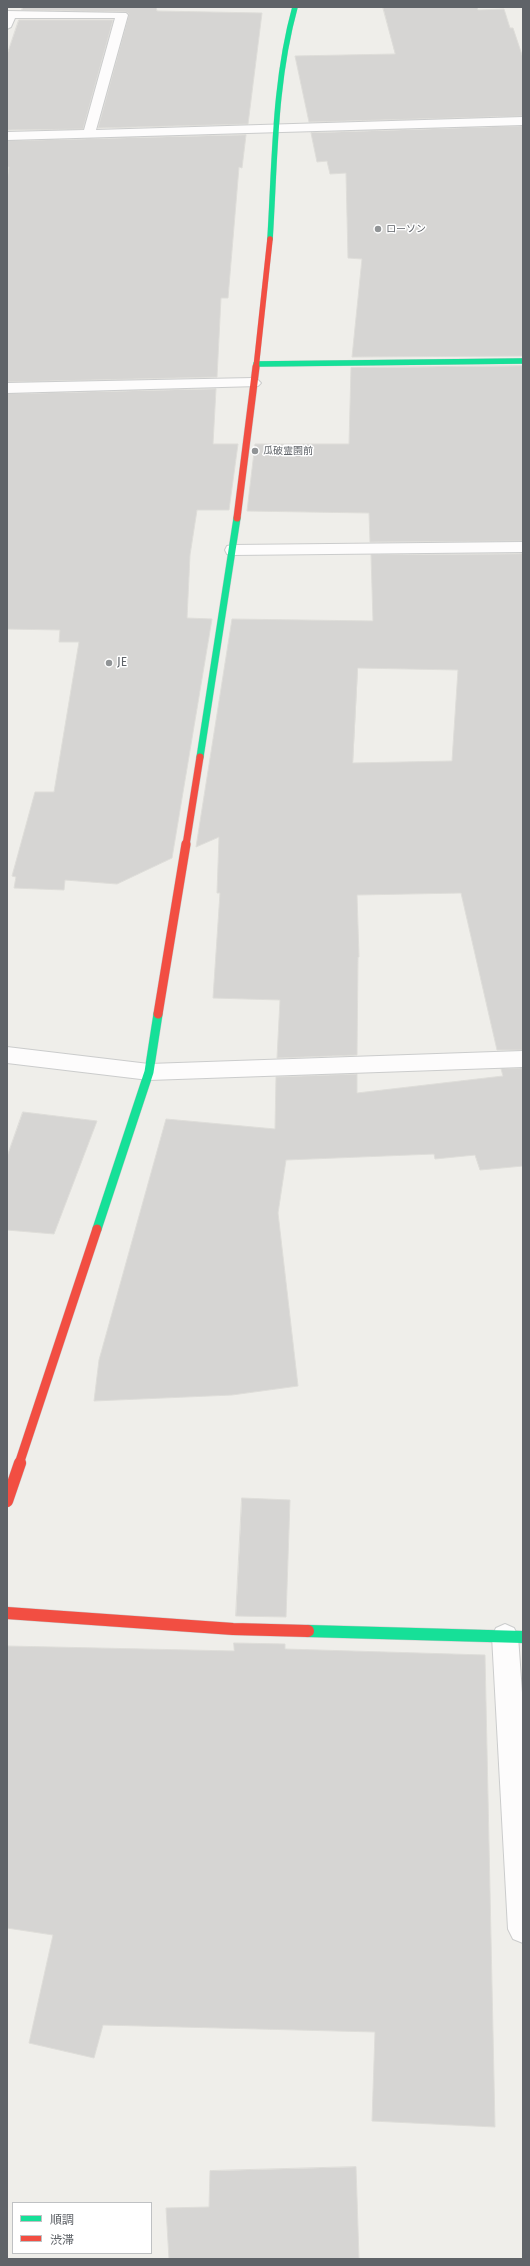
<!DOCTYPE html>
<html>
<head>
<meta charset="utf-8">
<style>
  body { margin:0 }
  #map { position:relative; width:530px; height:2266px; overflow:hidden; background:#efeeea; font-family:"Fira Sans","Noto Sans JP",sans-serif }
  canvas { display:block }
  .frame { position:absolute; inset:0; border:8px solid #5f6368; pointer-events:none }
  .legend { position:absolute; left:12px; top:2202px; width:140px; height:52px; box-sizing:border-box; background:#fff; border:1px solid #bfc1c3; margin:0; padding:5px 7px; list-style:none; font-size:12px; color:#5f6368 }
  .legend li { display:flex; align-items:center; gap:8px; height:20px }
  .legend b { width:20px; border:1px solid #bfc1c3 }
</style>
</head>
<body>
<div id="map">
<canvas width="530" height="2266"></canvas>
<div class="frame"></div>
<ul class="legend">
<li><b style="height:5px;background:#16e098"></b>順調</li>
<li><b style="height:5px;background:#f24e42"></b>渋滞</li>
</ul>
</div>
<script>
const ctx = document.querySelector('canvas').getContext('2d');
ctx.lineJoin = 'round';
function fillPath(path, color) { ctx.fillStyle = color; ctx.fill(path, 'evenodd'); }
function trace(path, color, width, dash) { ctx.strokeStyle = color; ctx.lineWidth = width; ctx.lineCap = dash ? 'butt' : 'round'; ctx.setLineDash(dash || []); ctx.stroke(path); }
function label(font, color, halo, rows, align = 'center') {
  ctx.font = font + ' "Fira Sans","Noto Sans JP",sans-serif'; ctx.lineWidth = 3; ctx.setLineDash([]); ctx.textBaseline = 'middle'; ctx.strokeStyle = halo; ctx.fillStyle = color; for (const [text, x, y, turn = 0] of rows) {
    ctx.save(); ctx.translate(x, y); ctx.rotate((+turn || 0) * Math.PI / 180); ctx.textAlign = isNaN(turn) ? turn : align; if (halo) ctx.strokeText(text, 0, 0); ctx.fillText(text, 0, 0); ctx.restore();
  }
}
const building = new Path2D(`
  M23,7H156L157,11L262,13L248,124L98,128L129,14L126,12L22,10Z
  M383,7H477L478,10L504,9L510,28H513L523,58V116L309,122L295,56L395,54Z
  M19,20H113L83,129L7,130V55Z
  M523,126V356L352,357L362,259L348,258L346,173L330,174L327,161L317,162L311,133Z
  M246,135L242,168L239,167L228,298H221L217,377L7,382V181L9,167H7V141Z
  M523,366V541L370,542L369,513L247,511L255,444H349L351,368Z
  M216,389L213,444H238L229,510H197L190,555L187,618L212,619L172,858L117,884L65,880L64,890L14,888L16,877L12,876L35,792H54L79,642H59L60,630L7,629V394Z
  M523,554V1050H497L461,893L357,895L359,957H358L357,1055L277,1058L280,1000L213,998L220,893H217L219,837L196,847L232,619L373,621L371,555ZM358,668L458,670L452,761L353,763Z
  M523,1068V1166L480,1170L475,1155L435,1159L434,1154L286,1160L278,1213L298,1386L232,1395L94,1401L99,1360L166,1119L275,1129L276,1077L357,1074V1093L503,1076L501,1069Z
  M23,1112L97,1121L54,1234L7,1230V1157Z
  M242,1498L290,1500L286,1617L236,1616Z
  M234,1643L285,1644V1649L485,1655L495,2127L372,2121L375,2032L103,2025L94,2058L29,2043L53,1935L7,1928V1646L234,1651Z
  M356,2167L359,2259H169L166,2208L209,2207L210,2171Z`);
fillPath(building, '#d6d5d3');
trace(building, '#deddd9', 1);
const street = new Path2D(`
  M7,11L126,13L128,15L96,130L523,117V125L7,140V132L84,130L115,18H15L11,27L7,29Z
  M253,378L258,380L261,383L258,386L7,393V383Z
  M523,542V552L233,555L227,554L225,550L227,546L233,545Z
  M7,1047L149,1064L523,1051V1067L149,1080L7,1063Z
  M505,1624L514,1628L518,1636L523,1707V1943L513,1939L508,1929L492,1636L496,1628Z`);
const fastFar3 = new Path2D(`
  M270,239C275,161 274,83 295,7
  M256,364L523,361`);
const fastFar2 = new Path2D(`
  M200,757L237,518`);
const fastFar1 = new Path2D(`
  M97,1229L149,1072L158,1014`);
const fast = new Path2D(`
  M308,1631L523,1637`);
const jamFar3 = new Path2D(`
  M256,368L270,239`);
const jamFar2 = new Path2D(`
  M237,518L256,367
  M186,845L200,757`);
const jamFar1 = new Path2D(`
  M158,1014L186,844
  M19,1464L97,1229`);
const jam = new Path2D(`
  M7,1501L20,1463
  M7,1613L233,1629L308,1631`);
trace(street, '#cbcccc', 2);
trace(fastFar3, '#cacacb', 6);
trace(fastFar2, '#cacacb', 8);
trace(fastFar1, '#cacacb', 10);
trace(fast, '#cacacb', 13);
trace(jamFar3, '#cacacb', 6);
trace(jamFar2, '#cacacb', 8);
trace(jamFar1, '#cacacb', 10);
trace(jam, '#cacacb', 13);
fillPath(street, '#fdfcfc');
trace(fastFar3, '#16e098', 5.5);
trace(fastFar2, '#16e098', 7);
trace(fastFar1, '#16e098', 9);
trace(fast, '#16e098', 12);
trace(jamFar3, '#f24e42', 5.5);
trace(jamFar2, '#f24e42', 7);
trace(jamFar1, '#f24e42', 9);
trace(jam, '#f24e42', 12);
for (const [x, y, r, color] of [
  [378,229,4,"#919496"],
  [255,451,4,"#919496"],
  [109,663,4,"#919496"]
]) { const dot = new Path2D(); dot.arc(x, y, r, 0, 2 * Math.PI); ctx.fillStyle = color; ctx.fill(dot); trace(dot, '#fff', 1.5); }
label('10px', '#5f6368', '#fff', [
  ["ローソン",386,229],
  ["瓜破霊園前",263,451]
], 'left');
label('12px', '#5f6368', '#fff', [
  ["JE",117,663]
], 'left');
</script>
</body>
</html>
